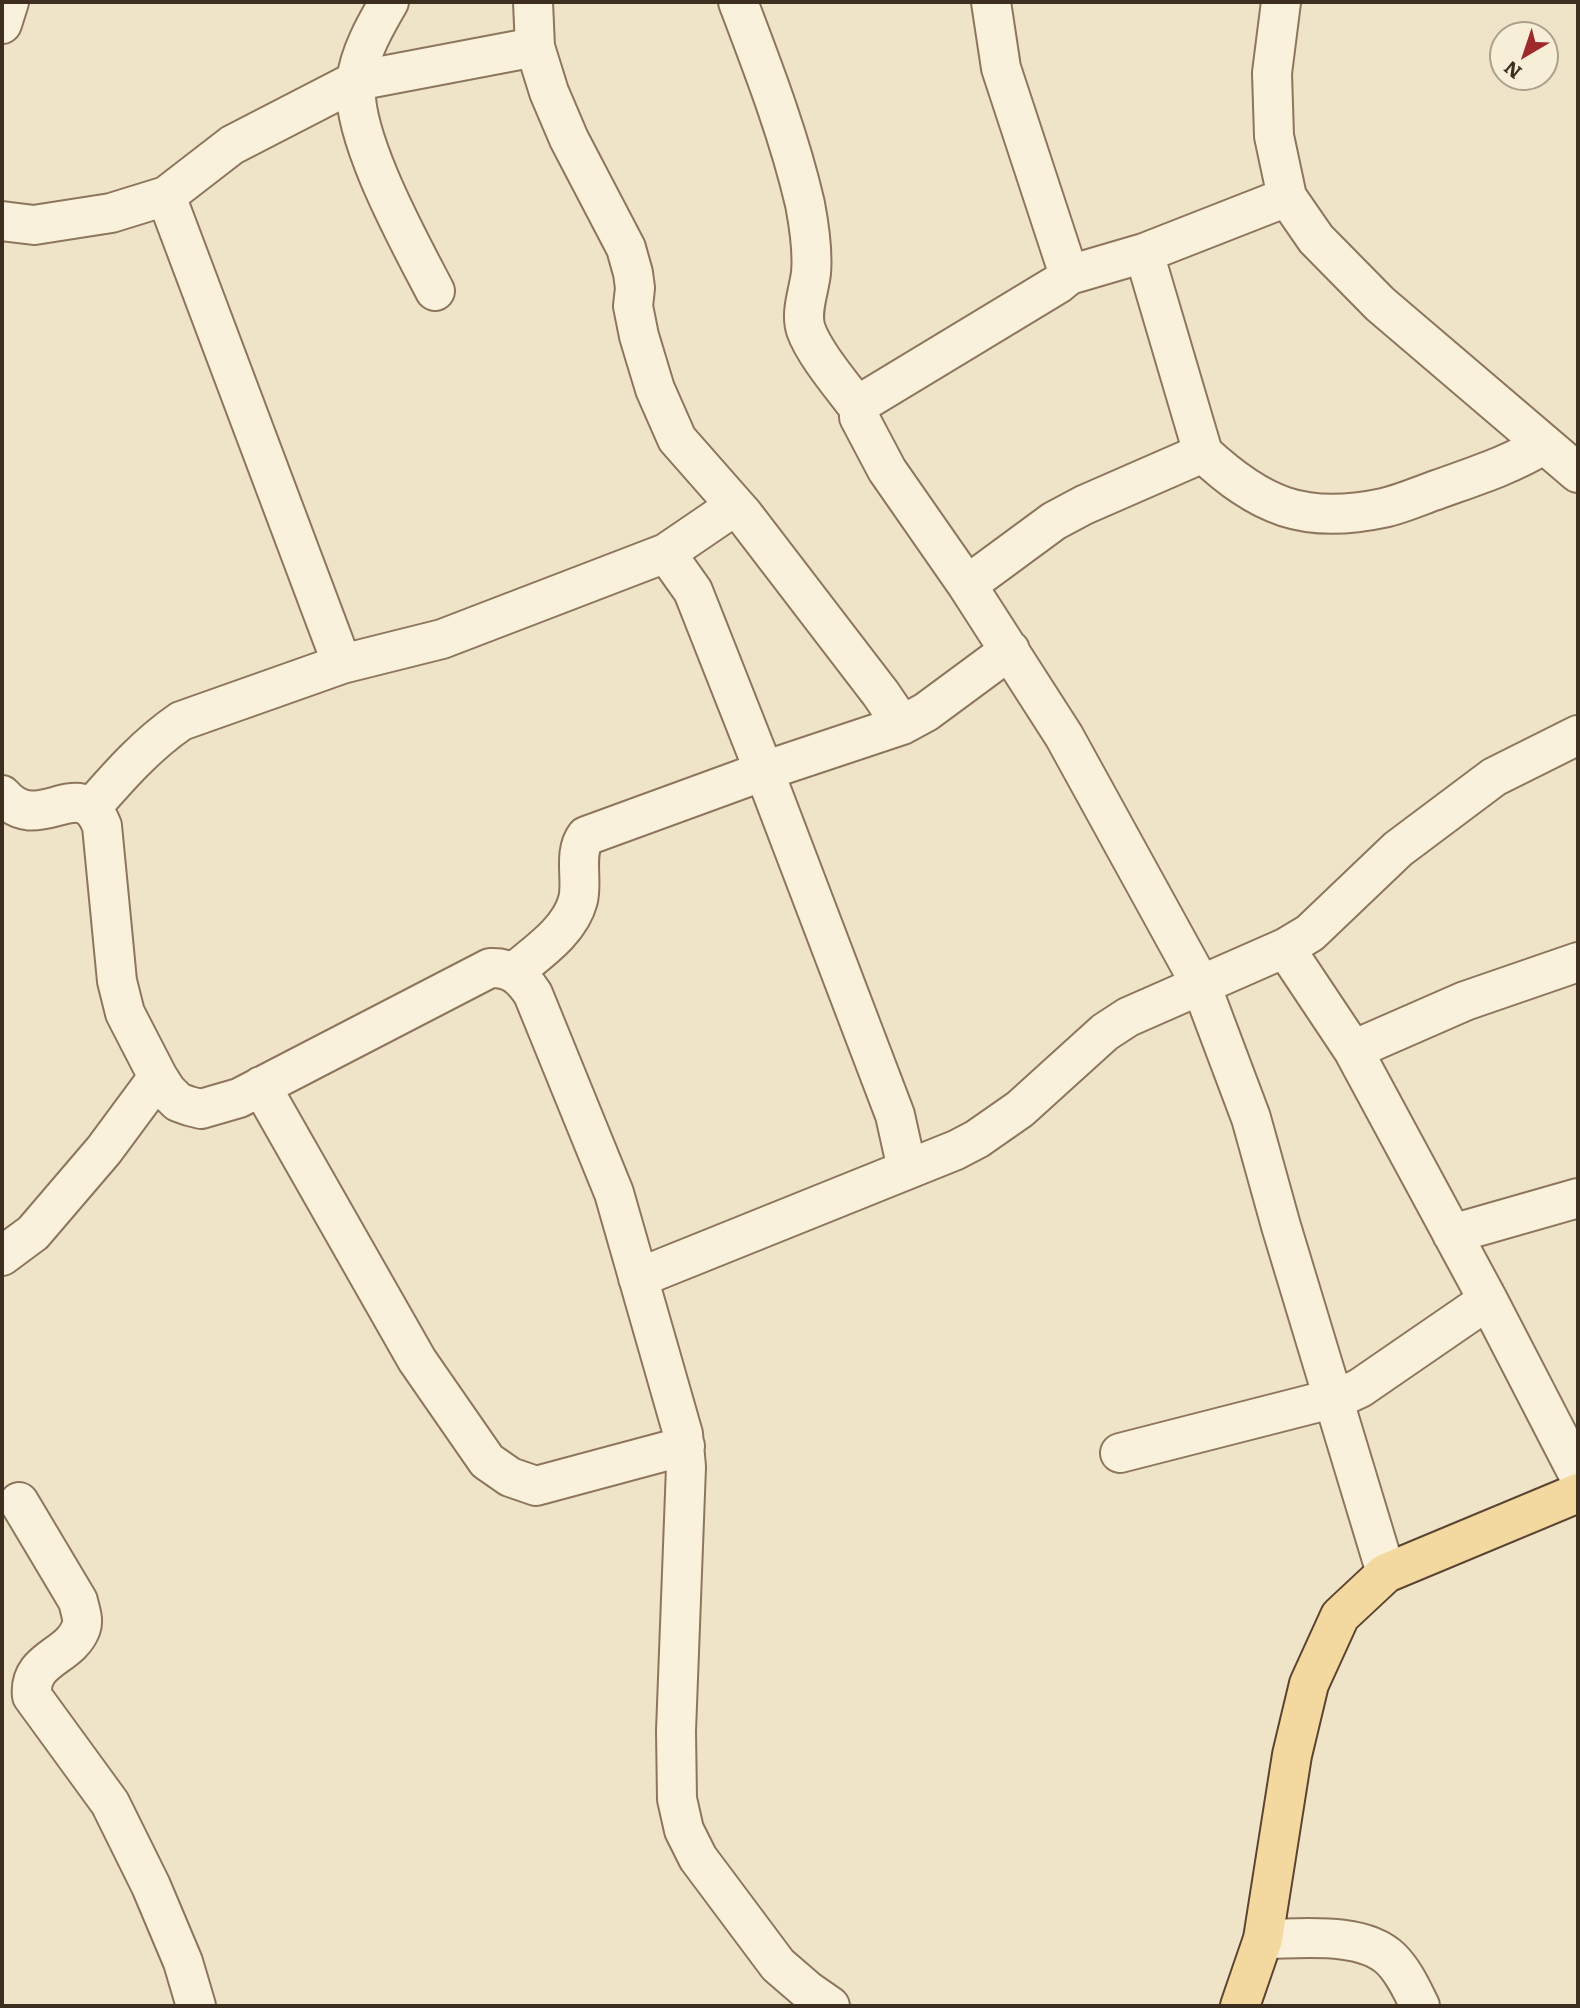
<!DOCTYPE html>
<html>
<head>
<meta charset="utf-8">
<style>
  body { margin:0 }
  #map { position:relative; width:1580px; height:2008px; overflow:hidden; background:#f0e4c8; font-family:Literata,serif }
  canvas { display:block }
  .frame { position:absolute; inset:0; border:4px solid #3d2e20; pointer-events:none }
  .north { position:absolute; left:1489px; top:21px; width:70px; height:70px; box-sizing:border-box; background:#f7eed8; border:2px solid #ada18e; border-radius:50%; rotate:219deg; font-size:19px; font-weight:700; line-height:28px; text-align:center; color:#3d2e20 }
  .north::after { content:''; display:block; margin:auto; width:24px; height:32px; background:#9e2a2b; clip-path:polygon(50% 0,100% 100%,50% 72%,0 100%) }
</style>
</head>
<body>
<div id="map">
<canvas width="1580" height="2008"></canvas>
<div class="frame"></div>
<div class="north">N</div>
</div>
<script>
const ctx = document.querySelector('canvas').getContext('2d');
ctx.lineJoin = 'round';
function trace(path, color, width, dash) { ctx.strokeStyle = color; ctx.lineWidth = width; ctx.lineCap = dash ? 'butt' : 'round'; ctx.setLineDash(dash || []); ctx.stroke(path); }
const minor = new Path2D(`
  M389,2C375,26 360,52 356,81C350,135 409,241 435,291
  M533,2L535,47L549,92L569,139L626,248L633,273L635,288L633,306L639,336L655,389L677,439L743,514L881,694L902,725
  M738,2C763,68 789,135 805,204C809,225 813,251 811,273C809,291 800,312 806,330C815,355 844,388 860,410
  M991,2L1001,68L1069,275
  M1281,2L1272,73L1274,136L1287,197L1316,239L1380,304L1578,473
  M2,24L9,2
  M166,196L342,664
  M1287,197L1144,253L1069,275L1058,284L863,402L859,417L887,470L967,585L1064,736L1201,985L1251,1118L1281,1226L1386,1573
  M2,221L34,225L111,213L166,196L232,145L356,81L535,47
  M1144,253L1203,453C1260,506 1304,525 1383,508C1402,504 1421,495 1439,489C1475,476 1510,465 1543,445
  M666,553L693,591L764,771L895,1115L907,1169
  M967,585L1054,521L1084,505L1203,453
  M2,795C39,839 80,770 102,826L117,981L125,1013L158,1077L167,1091L178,1102L189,1106L201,1109L239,1098L490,968C511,967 522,977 533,994L614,1193L683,1434L686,1467L676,1731L677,1799L684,1830L698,1858L778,1965L807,1990L830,2006
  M91,808C119,776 146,745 181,721L342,664L442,639L666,553L735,506
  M1285,948L1353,1050L1488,1300L1578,1474
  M514,972C538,952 570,931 578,900C583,880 573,853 586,836L764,771L902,725L926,712L1010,650
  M1353,1050L1465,1001L1578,962
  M261,1086L417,1360L487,1461L510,1477L536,1486L685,1446
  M1452,1234L1578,1198
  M2,1256L33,1233L104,1150L158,1077
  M638,1278L956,1150L977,1139L1020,1109L1105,1032L1128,1017L1285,948L1310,933L1398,849L1494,777L1578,735
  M1120,1453L1343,1396L1360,1388L1488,1300
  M19,1502L78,1601C80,1610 84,1620 81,1628C70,1658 28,1658 32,1696L110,1803L151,1886L183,1962L196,2006
  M1263,1939C1301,1939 1362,1931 1391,1959C1404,1972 1412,1990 1420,2006`);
const major = new Path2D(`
  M1240,2006L1263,1939L1292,1755L1309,1684L1340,1616L1386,1573L1578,1493`);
trace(minor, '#8d765c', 42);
trace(major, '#5b4430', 42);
trace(minor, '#faf1dc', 38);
trace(major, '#f3d9a0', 38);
</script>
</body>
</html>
